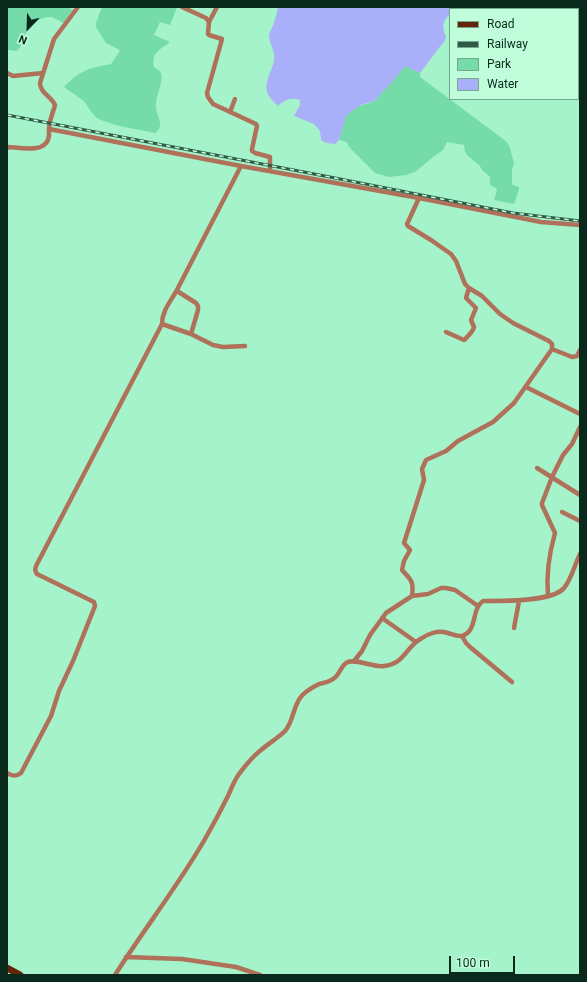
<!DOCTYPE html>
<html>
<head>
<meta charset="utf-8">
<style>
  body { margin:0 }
  #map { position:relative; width:587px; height:982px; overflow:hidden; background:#a5f3ca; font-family:Roboto,sans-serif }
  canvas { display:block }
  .frame { position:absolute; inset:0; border:8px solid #08291b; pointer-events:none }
  .legend { position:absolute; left:449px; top:8px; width:130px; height:92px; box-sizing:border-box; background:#bffddb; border:1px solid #76a88e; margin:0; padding:5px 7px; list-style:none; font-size:12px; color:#08291b }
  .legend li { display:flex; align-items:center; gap:8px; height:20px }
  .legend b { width:20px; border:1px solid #76a88e }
  .north { position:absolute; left:8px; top:8px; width:40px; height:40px; -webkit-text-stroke:3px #bffddb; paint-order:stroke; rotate:203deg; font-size:11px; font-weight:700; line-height:16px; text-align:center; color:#08291b }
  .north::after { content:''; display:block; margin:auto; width:14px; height:18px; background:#08291b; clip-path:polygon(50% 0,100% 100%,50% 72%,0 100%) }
  .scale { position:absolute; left:449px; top:956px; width:66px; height:18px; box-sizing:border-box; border:2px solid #08291b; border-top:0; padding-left:5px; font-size:12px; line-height:14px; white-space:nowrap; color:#08291b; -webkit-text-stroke:3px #bffddb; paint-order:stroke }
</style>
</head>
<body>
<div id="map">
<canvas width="587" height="982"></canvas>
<div class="frame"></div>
<ul class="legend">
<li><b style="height:5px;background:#64240a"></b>Road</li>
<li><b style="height:5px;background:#305c47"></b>Railway</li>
<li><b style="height:11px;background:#75dca9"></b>Park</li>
<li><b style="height:11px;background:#aaaffa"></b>Water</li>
</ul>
<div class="north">N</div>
<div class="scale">100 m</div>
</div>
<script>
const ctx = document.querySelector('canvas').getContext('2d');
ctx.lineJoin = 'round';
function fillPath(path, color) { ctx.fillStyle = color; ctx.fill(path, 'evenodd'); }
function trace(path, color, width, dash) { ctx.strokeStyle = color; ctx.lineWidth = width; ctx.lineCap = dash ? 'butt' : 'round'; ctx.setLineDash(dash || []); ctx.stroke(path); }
fillPath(new Path2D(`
  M7,7H67L73,10L63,23C60,21 55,18 51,17C44,16 32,22 28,28C24,36 24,45 17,51L7,50Z
  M103,7H177L170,25L160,22L154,35L170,42C160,50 151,52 154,67C156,69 160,70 161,73C164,82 155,97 156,107C156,116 166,126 155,133L119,126L98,119L92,113L84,101L64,87C80,70 89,68 111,64L120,51L118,49L106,43L97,29L96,26V23L101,9Z
  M405,66L420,73V77L507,142L510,148L514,163L512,170V184L513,185L519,187V189L514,204L494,200L497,190L496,188L490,185V177L483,171L479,165L468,156L465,152L464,145L447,142L443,150L433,157L415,172L406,175L389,177L375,173L351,149L348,145L347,142L339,140C342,133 342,123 346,116C354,104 368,106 376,99C386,89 395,77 405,66Z`), '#75dca9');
fillPath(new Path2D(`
  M278,7H475L474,9H450V15C444,19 442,25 444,31C444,33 446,35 446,37C446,41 441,45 439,48C432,56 427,65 420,73L405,66L391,83L374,101L361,105L353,110L346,116L339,140L335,144L327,143L322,141L321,139L320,131L314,124L294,116L300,105V100C291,97 284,100 278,106C274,102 268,97 267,91C264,82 272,71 274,61C276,51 270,46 269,37C269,32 273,27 274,22C276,17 277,12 278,7Z`), '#aaaffa');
trace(new Path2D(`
  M182,7L206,18L209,22L208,34L209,35L222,39L207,93L208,97L213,104L256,124L257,126L252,149V151L255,153L270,157V170
  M209,22L217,7
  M7,73L13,76L43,73
  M230,112L235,99
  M49,129L241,166L419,198L541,222L580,225
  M7,148L9,147C21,148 48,154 49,135C49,133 49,131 49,129C49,121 53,113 55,105C51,96 40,93 40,83L54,39L78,7
  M177,291L196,303L198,306V310L191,334
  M162,324L191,334L213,345L223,347L245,346
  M446,332L464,340C468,336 473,332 474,327L471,320L476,308L466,298L469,288
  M552,349L572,357L577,356L580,350
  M526,387L580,414
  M537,468L580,495
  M562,512L580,521
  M412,596L428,594L441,588H446L455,590L478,606
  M548,596C546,574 549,554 555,533L542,505V503L552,477L563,455L572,444L580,427
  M382,618L416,642
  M514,628L519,601
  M462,636L466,643L470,647L512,682
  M354,661L362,651L370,635L386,613L412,596C414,581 411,580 402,570L404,561L410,550L404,543L424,480L422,469L426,460L446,451L458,441L493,422L514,403L552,349V344L549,341L513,323L500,314L482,296L469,288L465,284L456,261L451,254L431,240L408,226L407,224L408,222L419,198
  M7,773C12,776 16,777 21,773L51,716L59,691L73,661L95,606L94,602L37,574C35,571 35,570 36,566L162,324C162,309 173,299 179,286C200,246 220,206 241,166
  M126,957L182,959L236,967L260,975
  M115,975C144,929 178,886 205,839C213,825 221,810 228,796C231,789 234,781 239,774C245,766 253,756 261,750C269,743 278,738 285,731C293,722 293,708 300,698C304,692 313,687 319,684C324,683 329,682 333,679C340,675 340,667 346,663C353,657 374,668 384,666C405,664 406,646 422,638C428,634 437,631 444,632C450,633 456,637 462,636C478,631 471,609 483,601C501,601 553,602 564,588C571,580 575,564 580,554`), '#b0715b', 4.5);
trace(new Path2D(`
  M7,968L20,975`), '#64240a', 7);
const rail = new Path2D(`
  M7,115L335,178L513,213L580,221`);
trace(rail, '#305c47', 3);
trace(rail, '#bffddb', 1.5, [4.5]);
</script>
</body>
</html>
